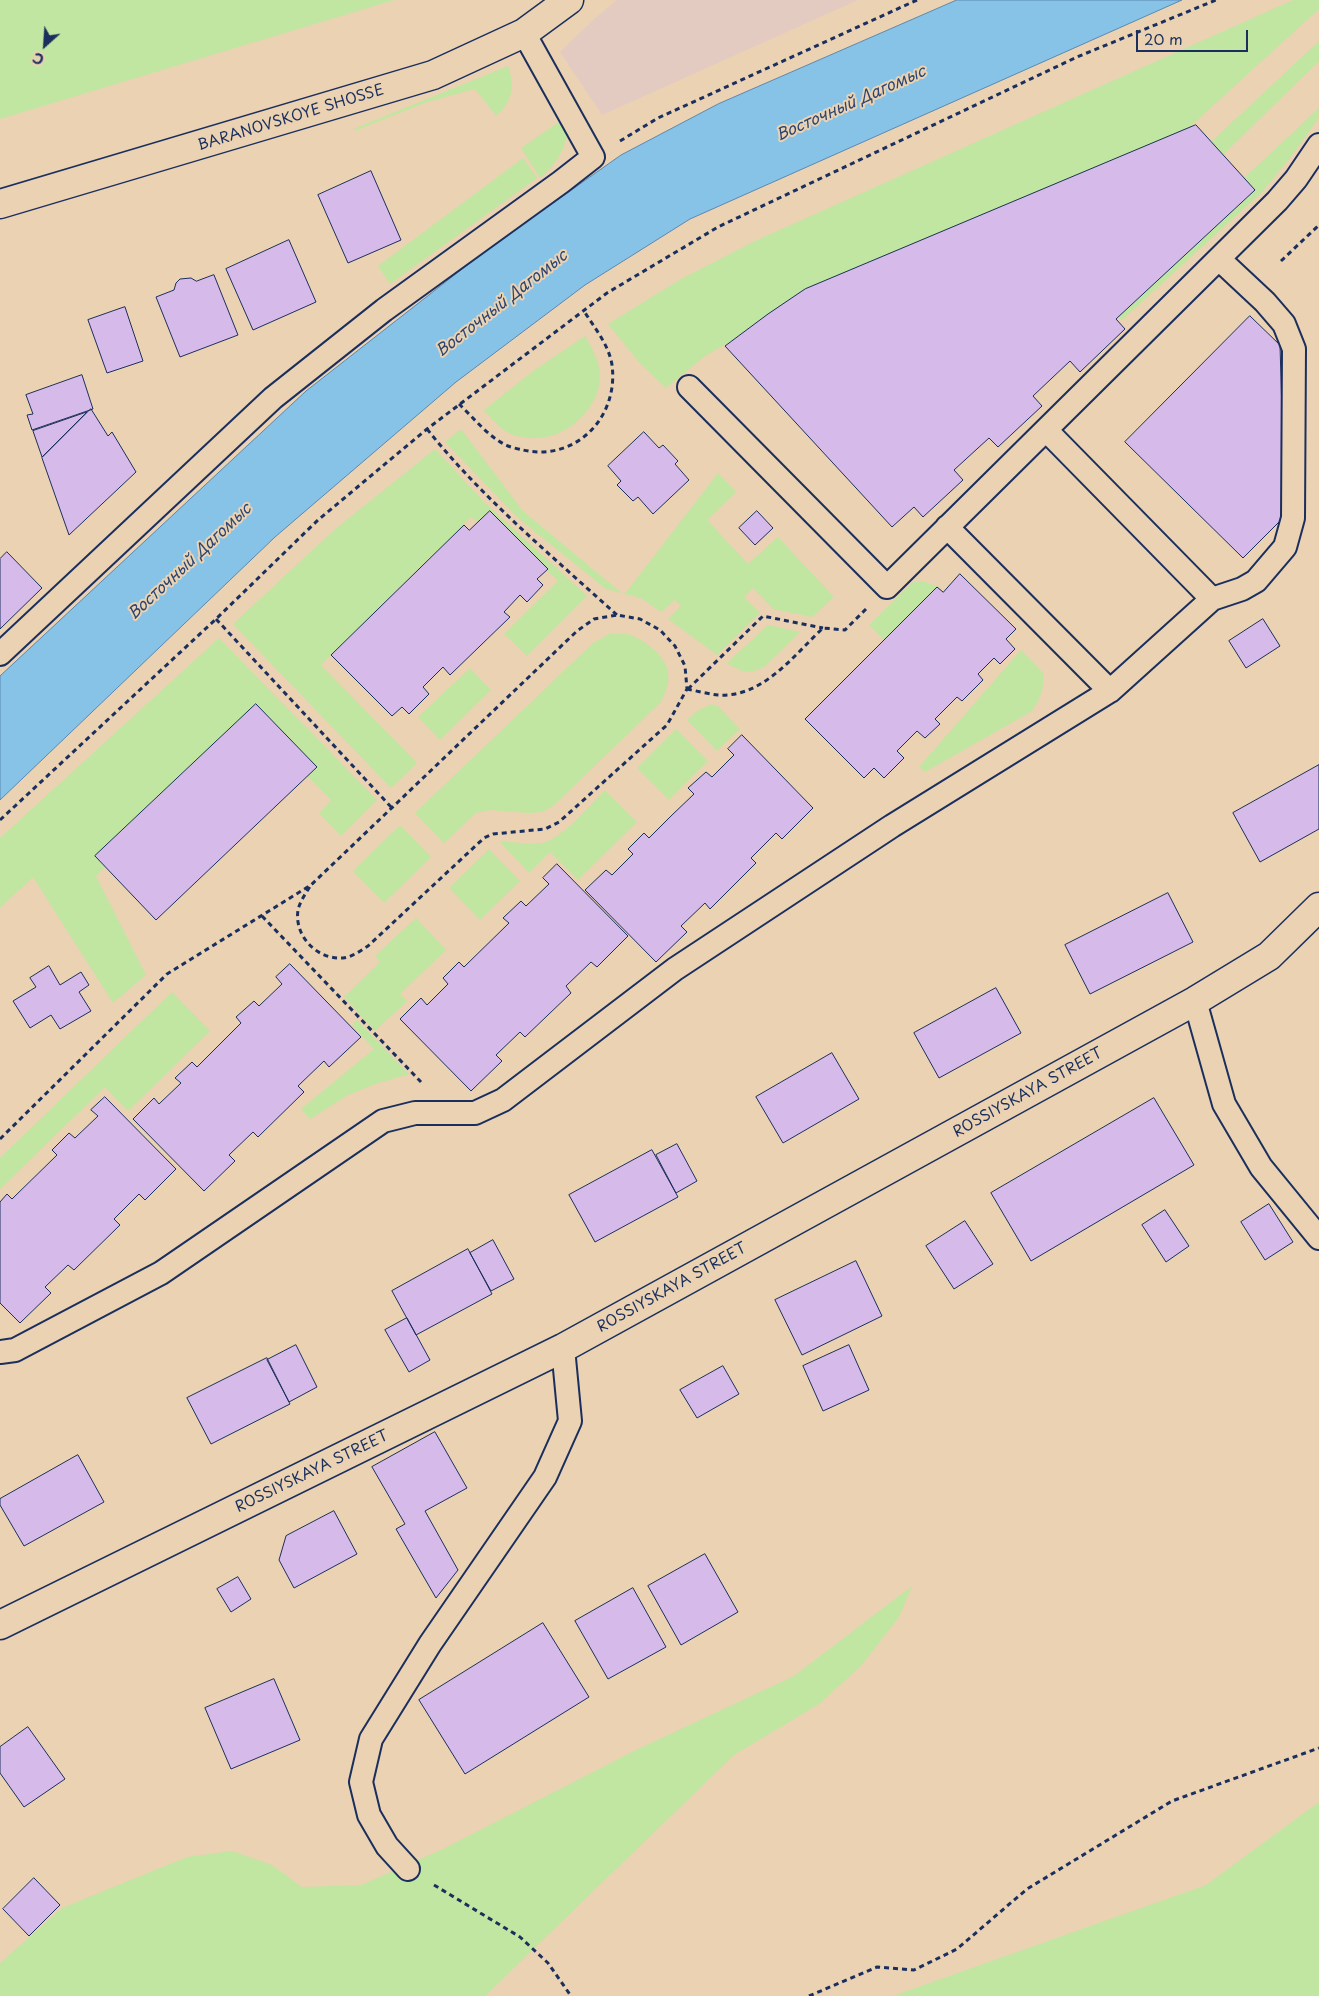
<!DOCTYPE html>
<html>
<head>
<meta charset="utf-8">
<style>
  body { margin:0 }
  #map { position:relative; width:1319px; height:1996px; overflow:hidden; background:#ead2b2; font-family:"Playpen Sans",sans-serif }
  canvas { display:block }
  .north { position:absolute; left:20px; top:20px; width:50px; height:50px; -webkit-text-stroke:4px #ead2b2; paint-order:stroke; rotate:206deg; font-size:14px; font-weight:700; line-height:20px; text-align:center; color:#1b2f5e }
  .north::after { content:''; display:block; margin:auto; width:18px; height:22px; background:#1b2f5e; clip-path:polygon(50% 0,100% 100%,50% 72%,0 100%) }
  .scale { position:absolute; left:1136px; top:30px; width:112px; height:22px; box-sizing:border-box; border:2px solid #1b2f5e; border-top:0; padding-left:6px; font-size:15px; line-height:18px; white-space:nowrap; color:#1b2f5e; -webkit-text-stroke:4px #ead2b2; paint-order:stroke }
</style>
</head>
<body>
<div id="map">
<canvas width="1319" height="1996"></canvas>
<div class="north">С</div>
<div class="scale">20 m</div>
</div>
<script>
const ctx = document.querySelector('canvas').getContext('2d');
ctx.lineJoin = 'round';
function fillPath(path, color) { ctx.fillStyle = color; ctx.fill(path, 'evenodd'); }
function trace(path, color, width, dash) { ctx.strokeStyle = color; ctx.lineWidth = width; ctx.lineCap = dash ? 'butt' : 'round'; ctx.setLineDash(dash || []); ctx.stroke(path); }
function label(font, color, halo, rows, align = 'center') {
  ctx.font = font + ' "Playpen Sans",sans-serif'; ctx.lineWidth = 4; ctx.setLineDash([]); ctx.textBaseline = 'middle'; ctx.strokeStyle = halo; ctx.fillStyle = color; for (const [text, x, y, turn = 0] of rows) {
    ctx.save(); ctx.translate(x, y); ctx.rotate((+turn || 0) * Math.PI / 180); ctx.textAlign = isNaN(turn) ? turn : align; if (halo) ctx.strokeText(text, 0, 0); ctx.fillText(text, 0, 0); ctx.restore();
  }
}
fillPath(new Path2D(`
  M617,0H858L602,115L560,52L593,20Z`), '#e4cbc2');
fillPath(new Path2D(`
  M0,0H394L0,119Z
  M1293,0H1319V9L1183,133L773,317L705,356L666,388L638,361L608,324L681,279L755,241Z
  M1319,41V61L1223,155L1211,142Z
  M508,66C515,86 513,101 496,116L475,89L427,102L357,130H351Z
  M1319,108L1318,119L1290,158L1262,192L1122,320L1107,306Z
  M569,115C570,140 560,162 540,178L521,148Z
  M523,158L537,178L390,284L378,266Z
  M585,336C592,348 599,360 600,375C600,412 560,445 524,437C519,436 513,436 509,433C499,428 491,418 484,410L533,371Z
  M461,429L523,511L624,595L718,473L736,492L707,520L748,564L778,537L834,597L812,617L773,609L753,588L744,597L760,613L717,655L668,619L681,606L675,600L661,612L641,598L606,589L518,518L445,442Z
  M435,449L484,502L587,596L527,656L504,634L558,581L488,512L477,522L471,517L321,665L417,763L391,788L233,624L334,530Z
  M922,581L940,587L885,641L869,625L913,582Z
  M768,625L800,632L764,667C747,675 742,672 727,663Z
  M611,633C616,634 622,633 627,634C643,638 666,656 668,672C670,683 665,693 661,702L554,805L543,812L529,813L490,810L476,813L444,843L415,813L593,643Z
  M219,638L377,800L341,836L319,813L331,800L252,721L96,876L146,975L113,1003L33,877L0,908V838Z
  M1021,650L1043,673C1044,689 1041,698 1032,711L925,772L919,767Z
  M470,668L491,690L440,740L418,717Z
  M712,704L718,706L740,729L717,751L687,720L697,711Z
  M676,729L708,761L669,800L637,768Z
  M605,790L637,822L578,880L550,852L529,873L499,841C512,842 529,845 542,843C562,839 590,805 605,790Z
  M400,825L431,857L384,903L353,871Z
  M489,849L520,881L480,920L449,888Z
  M416,918L446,950L400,994L407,1001L375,1031L344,997L380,962L375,956Z
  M172,992L210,1031L128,1111L105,1087L0,1189V1158Z
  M357,1020L409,1074L378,1083L348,1095L310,1119L301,1109L374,1049L352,1025Z
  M912,1586L899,1617L861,1666L819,1704L734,1755L485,1996H0V1963L62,1908L187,1857L232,1851L272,1865L302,1887L361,1885L441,1850L636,1750L794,1676Z
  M1319,1802V1996H893L1206,1885Z`), '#c1e6a1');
const water = new Path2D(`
  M957,0H1182L690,219L585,285L456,382L275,537L0,800V676L306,391L489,248L621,155L718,104Z`);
fillPath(water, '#87c2e7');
trace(water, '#5c87b0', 1);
const building = new Path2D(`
  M1196,125L1255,190L1116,319L1125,329L1080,372L1070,361L1033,396L1042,406L998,447L989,438L954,470L963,480L923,517L914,507L892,527L725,346L768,314L805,289Z
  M371,171L401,240L348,263L318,195Z
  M289,240L316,302L253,330L226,269Z
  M214,275L238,335L180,357L156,297L174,290L176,283L180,279L191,278L196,281Z
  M125,307L143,361L107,373L88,320Z
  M1250,316L1280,345L1285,516L1243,558L1125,442Z
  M82,375L93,409L32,430L27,415L33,414L26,395Z
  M91,409L108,436L112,432L136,472L69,535L42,458Z
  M87,412L42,457L33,431Z
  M644,432L659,448L663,445L678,461L675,464L689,480L653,514L638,497L633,501L617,485L621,481L608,466Z
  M490,511L548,569L537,579L543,585L527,602L520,595L504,612L510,617L450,675L443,667L423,687L429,694L409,714L402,707L392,716L331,655L464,525L469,530Z
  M757,511L773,528L755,545L739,528Z
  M7,552L42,588L0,629V559Z
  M960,574L1016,629L1006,639L1015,649L1000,664L994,658L978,674L983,680L962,701L957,697L935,719L940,724L925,738L917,731L897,751L904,758L884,778L874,768L864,778L805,719L937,587L943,592Z
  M1263,619L1280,646L1246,668L1229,641Z
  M256,704L317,767L156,920L95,856Z
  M742,735L813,808L782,839L776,833L751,858L756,863L710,909L705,903L681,926L687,932L656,962L585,890L606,870L612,875L633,854L628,849L644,833L649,838L671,816L694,794L688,788L706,772L712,777L734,755L728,749Z
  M1319,765V829L1260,862L1233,813Z
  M557,864L628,936L597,967L591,962L566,986L571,993L525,1037L520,1032L496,1055L502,1061L471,1091L400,1019L421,998L427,1005L448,984L443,978L459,962L464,967L509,923L503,918L521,901L526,906L549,884L543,878Z
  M1168,893L1193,942L1090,994L1065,945Z
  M290,964L361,1037L329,1067L324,1061L298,1086L304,1092L258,1137L253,1132L229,1155L235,1161L204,1191L133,1119L154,1098L159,1104L181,1083L175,1078L192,1062L197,1067L241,1023L236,1017L254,1001L259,1006L282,984L276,977Z
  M49,966L60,985L81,972L89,985L79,992L91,1011L60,1029L51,1015L30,1028L13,1001L36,987L30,978Z
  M996,988L1021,1033L939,1078L914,1033Z
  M832,1053L859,1099L783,1143L756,1097Z
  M105,1097L176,1169L145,1200L139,1194L114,1219L120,1225L74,1270L68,1265L45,1287L51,1293L20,1323L0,1303V1202L7,1194L12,1199L57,1155L52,1150L69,1133L75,1138L98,1116L91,1110Z
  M1154,1098L1194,1165L1031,1261L991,1193Z
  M677,1144L697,1181L676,1193L656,1155Z
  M652,1150L678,1197L595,1242L569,1195Z
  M1269,1204L1293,1242L1265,1260L1241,1222Z
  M1165,1210L1189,1246L1166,1262L1142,1225Z
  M965,1221L993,1264L954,1289L926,1246Z
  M493,1240L514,1279L491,1291L470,1253Z
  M468,1249L492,1294L416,1335L392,1291Z
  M856,1261L882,1316L802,1355L775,1300Z
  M407,1318L430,1360L409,1372L385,1330Z
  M296,1345L317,1387L289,1402L267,1360Z
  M849,1345L869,1390L823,1411L803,1366Z
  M267,1358L290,1404L211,1444L187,1398Z
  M723,1366L739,1394L697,1418L680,1390Z
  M435,1432L467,1488L425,1511L458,1570L436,1598L396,1529L405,1524L372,1467Z
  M78,1455L104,1502L24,1546L0,1505V1499Z
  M334,1511L357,1554L294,1588L279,1560L286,1536Z
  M705,1554L738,1612L681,1645L648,1586Z
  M238,1577L251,1599L231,1612L217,1589Z
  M633,1588L666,1647L608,1679L575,1621Z
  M543,1623L589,1697L465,1774L419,1700Z
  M274,1679L300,1740L231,1769L205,1708Z
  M28,1727L65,1779L24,1807L0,1773V1747Z
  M34,1878L60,1905L29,1936L3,1909Z`);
fillPath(building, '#d6bae9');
trace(building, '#1b2f5e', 1);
const lane = new Path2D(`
  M689,387L887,587L1277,201L1296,179L1319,145
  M1046,430L1212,599
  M947,527L1110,691
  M0,654L273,398L384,310L561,182L593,157L524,33
  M1195,1001L1224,1104L1261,1167L1319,1238
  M0,1352L15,1350L161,1273L383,1121L415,1113H475L503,1100L675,969L892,826L1110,691L1212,599L1242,589L1256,581L1285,547L1293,518L1294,349L1284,324L1265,302L1219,259
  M408,1869L387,1846L369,1815L361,1782L371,1739L430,1644L545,1477L570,1421L563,1348`);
const street = new Path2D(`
  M0,1625L563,1348L1195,1001L1269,956L1319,907`);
const secondary = new Path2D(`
  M0,204L433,75L524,33L569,0`);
trace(lane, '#1b2f5e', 26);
trace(street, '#1b2f5e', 31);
trace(secondary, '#1b2f5e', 31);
trace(new Path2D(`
  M620,141L658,118L917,0
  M1281,261L1319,225
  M459,404C474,418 489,438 508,446C513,448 519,449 523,450C576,462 619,417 612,365C609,345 594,327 584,311
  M427,429C482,498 552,556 617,615
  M216,619L392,808
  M687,689C697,691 708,694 718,695C763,698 794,655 823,628L845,630L866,609
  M688,689L763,616L823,628
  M0,820L216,619L318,520L427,429L607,293L718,227L1077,57L1216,0
  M262,916L421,1082
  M0,1139L167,974L311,885L577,631L594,619L617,615L640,619L660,630L675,646L685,666L687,689L667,725L559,822L545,829L493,834L484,838L368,946C360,951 352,957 343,958C317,960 294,936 298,910C300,901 306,893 311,885
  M434,1885L520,1937L548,1963L571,1996
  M809,1996L877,1967L914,1970L957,1949L1027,1889L1172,1801L1319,1748`), '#1b2f5e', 3, [5, 4]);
trace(lane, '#ead2b2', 22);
trace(street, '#ead2b2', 28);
trace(secondary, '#ead2b2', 28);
label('15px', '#1b2f5e', '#ead2b2', [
  ["BARANOVSKOYE SHOSSE",291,118,-17],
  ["ROSSIYSKAYA STREET",1028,1093,-29],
  ["ROSSIYSKAYA STREET",672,1288,-29],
  ["ROSSIYSKAYA STREET",312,1472,-26]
]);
label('italic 16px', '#2b4573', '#ead2b2', [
  ["Восточный Дагомыс",851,104,-24],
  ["Восточный Дагомыс",502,304,-38],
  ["Восточный Дагомыс",190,562,-43]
]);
</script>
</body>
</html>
